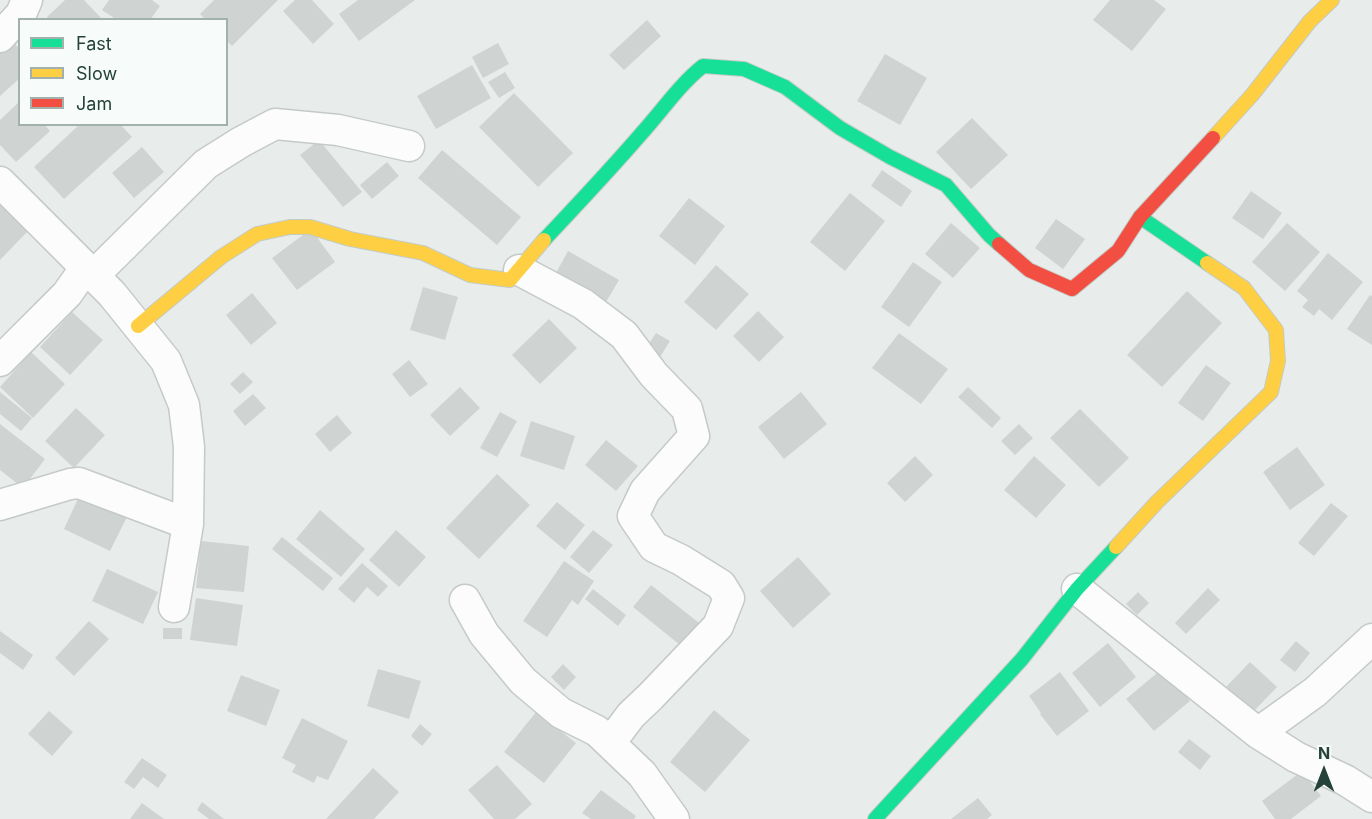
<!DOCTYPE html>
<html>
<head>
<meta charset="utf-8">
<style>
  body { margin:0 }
  #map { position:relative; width:1372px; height:819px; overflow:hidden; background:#e8edeb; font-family:Inter,sans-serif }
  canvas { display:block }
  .legend { position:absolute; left:18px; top:18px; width:210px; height:108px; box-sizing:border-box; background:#f7fbf9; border:2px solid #a3b1ad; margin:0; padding:8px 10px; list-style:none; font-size:18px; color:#24423a }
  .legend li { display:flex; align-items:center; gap:12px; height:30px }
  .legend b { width:30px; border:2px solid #a3b1ad }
  .north { position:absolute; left:1294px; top:741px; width:60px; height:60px; -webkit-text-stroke:4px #f7fbf9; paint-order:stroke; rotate:0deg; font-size:16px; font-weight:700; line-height:24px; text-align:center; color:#24423a }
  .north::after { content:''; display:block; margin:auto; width:21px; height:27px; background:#24423a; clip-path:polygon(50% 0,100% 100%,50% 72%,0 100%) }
</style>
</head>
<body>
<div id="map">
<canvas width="1372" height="819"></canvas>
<ul class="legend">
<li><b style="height:8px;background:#16e098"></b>Fast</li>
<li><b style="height:8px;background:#ffcf43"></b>Slow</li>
<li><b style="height:8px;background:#f24e42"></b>Jam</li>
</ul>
<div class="north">N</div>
</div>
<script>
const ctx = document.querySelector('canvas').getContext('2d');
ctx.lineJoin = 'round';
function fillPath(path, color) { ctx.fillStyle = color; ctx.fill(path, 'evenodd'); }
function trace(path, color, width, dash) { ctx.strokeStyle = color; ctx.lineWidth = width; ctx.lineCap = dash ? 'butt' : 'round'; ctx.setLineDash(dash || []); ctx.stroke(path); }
fillPath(new Path2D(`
  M65,0H84L103,20H48L47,17Z
  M109,0H152L160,6L150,20H117L102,10Z
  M214,0H278L232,46L226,40V20H206L200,14Z
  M295,0H312L334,24L313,44L283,11Z
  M358,0H415L359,41L339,14Z
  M1110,0H1154L1166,9L1132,51L1093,20Z
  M647,20L661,36L624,70L609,55Z
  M11,40L20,49V78L0,96V51Z
  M498,43L509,64L483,78L472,57Z
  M885,54L927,78L900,125L857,101Z
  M472,65L491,98L436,129L417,96Z
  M505,72L515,88L499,98L488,82Z
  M514,93L573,153L538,187L479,127Z
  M20,101V124H44L50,131L16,162L0,145V120Z
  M972,118L1008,155L971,189L936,152Z
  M80,124H120L132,137L64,199L34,167Z
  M319,140L362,192L343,207L300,155Z
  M142,147L164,172L134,198L112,173Z
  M442,150L521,217L497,245L418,178Z
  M387,162L399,176L372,199L360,185Z
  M882,170L912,191L901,207L871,186Z
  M1251,191L1282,213L1263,239L1232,218Z
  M850,193L885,221L845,271L810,242Z
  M689,198L725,226L695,265L659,236Z
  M0,202L29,230L0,260Z
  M1056,219L1085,239L1063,269L1035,248Z
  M951,223L980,248L953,278L925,254Z
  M1287,223L1320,252L1285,291L1252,262Z
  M311,229L335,262L297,290L272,258Z
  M568,251L619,280L606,302L556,273Z
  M1328,253L1363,282L1332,320L1319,309L1314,316L1302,307L1308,300L1297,291Z
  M913,262L942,282L909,327L881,307Z
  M716,265L749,294L716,330L684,302Z
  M423,287L458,297L445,340L410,330Z
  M1187,291L1222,323L1162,387L1127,355Z
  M252,293L277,323L251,345L226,315Z
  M1370,295L1372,296V345L1347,329Z
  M758,311L784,337L759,362L733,336Z
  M72,312L103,340L70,375L40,347Z
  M549,319L577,348L540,384L512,355Z
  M656,333L670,341L660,357L646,348Z
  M899,333L948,369L921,404L872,368Z
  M31,352L65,384L33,418L0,387Z
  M409,360L428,384L410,397L392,374Z
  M1206,365L1231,383L1203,421L1178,403Z
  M243,372L253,382L240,394L230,384Z
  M460,387L480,408L450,436L430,415Z
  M968,387L1001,418L992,428L958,397Z
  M0,392L32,418L21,431L0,414Z
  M801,392L827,424L784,459L758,427Z
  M253,394L266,408L245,426L233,411Z
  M76,408L105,435L74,468L45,441Z
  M1080,409L1129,458L1099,487L1050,438Z
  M500,412L517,421L497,457L480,448Z
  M337,415L352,433L330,452L315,434Z
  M531,421L575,436L564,470L520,456Z
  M0,424L45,459L23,488L0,470Z
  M1019,424L1033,438L1015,455L1001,441Z
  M606,440L638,466L616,491L585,465Z
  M1297,447L1325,485L1290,510L1263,472Z
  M915,456L933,475L905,502L887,483Z
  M1034,456L1066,485L1036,518L1004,490Z
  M497,474L530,505L479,559L446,528Z
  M82,490L129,513L110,551L64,529Z
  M557,502L585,525L565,550L536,526Z
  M1331,503L1348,516L1314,556L1298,543Z
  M320,510L365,549L341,577L296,539Z
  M396,530L426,557L399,587L369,560Z
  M593,530L613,545L589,573L570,557Z
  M282,537L333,578L323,591L272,549Z
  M201,541L249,546L244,592L196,588Z
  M798,557L831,594L793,628L760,591Z
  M564,561L594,581L578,605L572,600L547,637L523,621Z
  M362,563L388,586L378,597L367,587L354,603L338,589Z
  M107,569L158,592L143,624L92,601Z
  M651,585L703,626L685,649L633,607Z
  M1208,588L1220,600L1186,634L1175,623Z
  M593,589L626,615L618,626L585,599Z
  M1138,592L1149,603L1137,615L1126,604Z
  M196,598L243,605L237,646L190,640Z
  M89,621L109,639L74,676L55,658Z
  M163,628H182V639H163Z
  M0,631L33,655L23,670L0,653Z
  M1296,641L1310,653L1295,672L1280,660Z
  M1108,643L1136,677L1100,707L1072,673Z
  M1250,662L1277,687L1253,712L1226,687Z
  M563,664L576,677L564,690L551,677Z
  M1163,668L1190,701L1154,731L1126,699Z
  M378,669L421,681L409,719L367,706Z
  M1060,672L1089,711L1057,736L1040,714L1041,713L1029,696Z
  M241,675L280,690L266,726L227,711Z
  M714,710L750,740L705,792L670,762Z
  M49,711L73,732L52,756L28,734Z
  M536,712L576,743L544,783L504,752Z
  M302,718L348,741L328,780L317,776L314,783L292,772L296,765L282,758Z
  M420,724L432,734L422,746L411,736Z
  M1189,739L1211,756L1200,770L1178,752Z
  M142,758L167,775L158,788L143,777L134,789L124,782Z
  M497,765L532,804L515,819H494L468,790Z
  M373,768L399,792L374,819H326Z
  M1302,771L1321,796L1291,819H1275L1262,801Z
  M601,790L636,816L634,819H591L582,813Z
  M978,798L992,815L987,819H951Z
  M202,802L224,819H209L197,810Z
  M142,803L164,819H130Z`), '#cfd4d2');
const street = new Path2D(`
  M0,37L21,14L27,0
  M0,182L112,294L166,361L184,405L189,447L188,524L174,607
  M519,270L583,304L624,335L654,375L687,409L694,436L645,491L633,516L654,547L681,560L721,585L729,598L718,626L651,696L631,715L610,743
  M94,275L206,164L241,142L275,124L338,130L409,146
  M0,361L67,294L86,267
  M0,505L70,484L79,483L188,524
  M1077,589L1258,733L1315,692L1372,639
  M465,600L484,634L523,681L561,713L597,731L642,774L674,819
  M1258,733L1296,757L1345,780L1372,797`);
const fast = new Path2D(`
  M1140,217L1207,263
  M544,240C577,205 610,170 641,134C662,111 679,85 703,66L744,69L785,87L840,128L890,157L946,185L989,235L999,244
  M875,819L1022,659L1077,589L1116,547`);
const slow = new Path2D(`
  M1213,138L1252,95L1310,21L1332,0
  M138,326L221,257L257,234L290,227H310L350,239L423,253L470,275L510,280L544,240
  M1116,547L1157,502L1271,392L1278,361L1276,330L1244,288L1207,263`);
const jam = new Path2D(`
  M999,244L1029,270L1072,289L1118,251L1140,217L1213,138`);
trace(street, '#c5cac8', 33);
trace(fast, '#c3cbc8', 16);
trace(slow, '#c3cbc8', 16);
trace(jam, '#c3cbc8', 16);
trace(street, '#fcfcfc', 30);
trace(fast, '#16e098', 14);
trace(slow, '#ffcf43', 14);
trace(jam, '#f24e42', 14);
</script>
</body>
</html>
